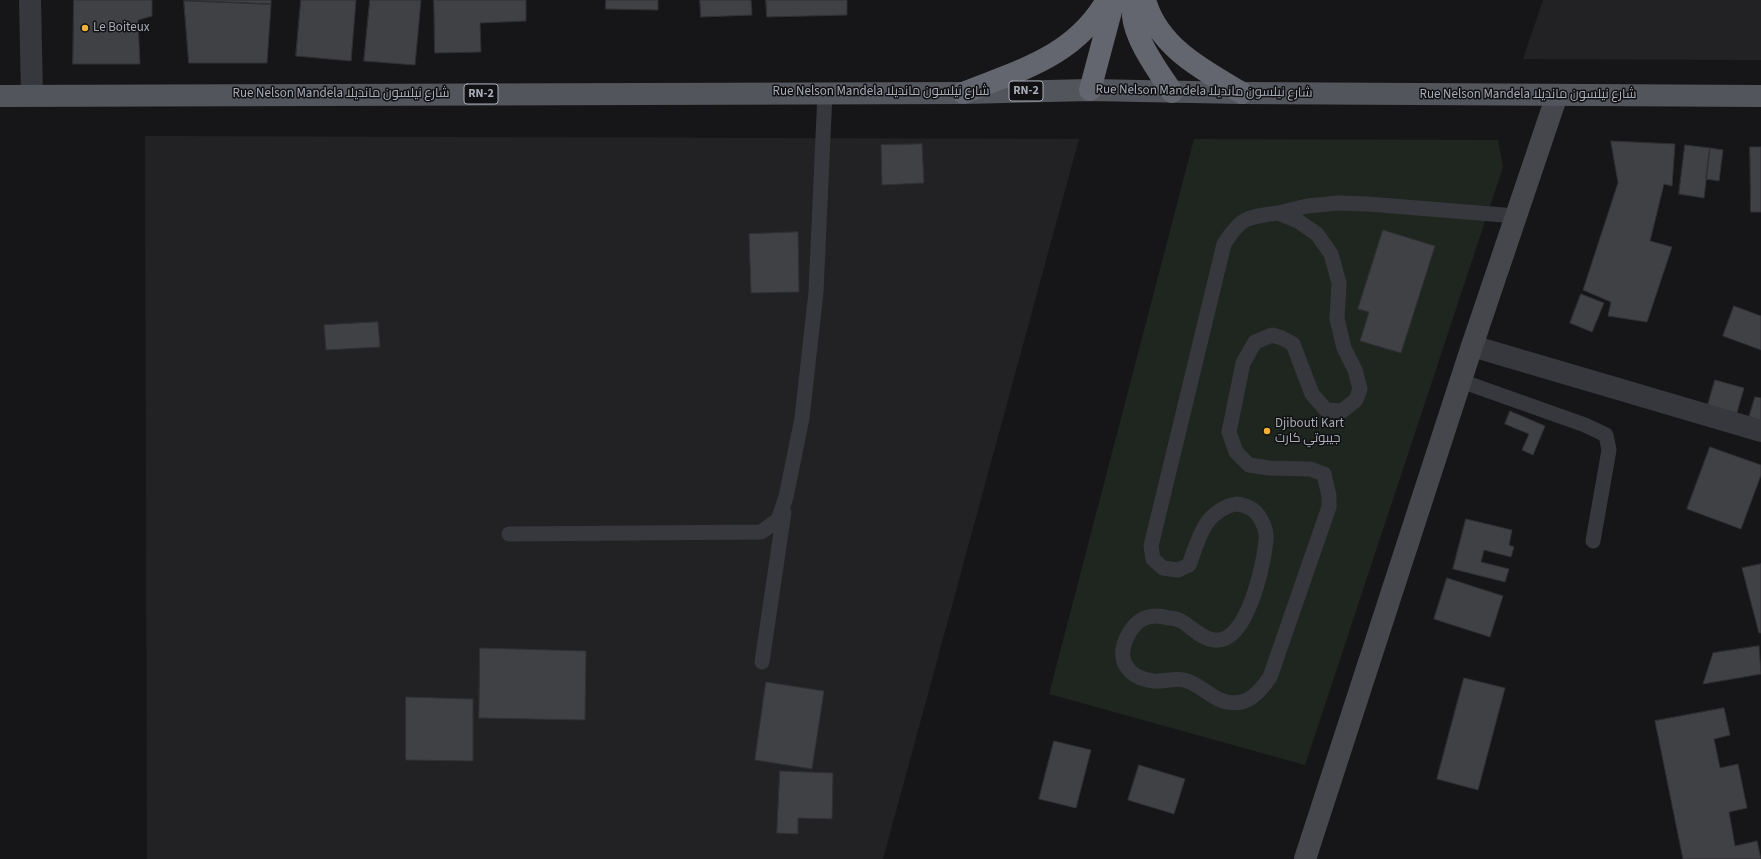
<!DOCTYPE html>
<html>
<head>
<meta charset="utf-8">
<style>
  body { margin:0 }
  canvas { display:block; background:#161618 }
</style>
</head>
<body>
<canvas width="1761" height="859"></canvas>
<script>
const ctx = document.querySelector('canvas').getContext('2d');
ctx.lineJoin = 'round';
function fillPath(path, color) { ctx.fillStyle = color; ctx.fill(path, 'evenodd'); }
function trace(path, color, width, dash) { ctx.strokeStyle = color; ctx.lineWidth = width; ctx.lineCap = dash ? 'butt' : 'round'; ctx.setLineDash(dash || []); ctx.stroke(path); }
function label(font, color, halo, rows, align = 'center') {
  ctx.font = font + ' "Source Sans 3",Cairo,sans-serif'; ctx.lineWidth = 3; ctx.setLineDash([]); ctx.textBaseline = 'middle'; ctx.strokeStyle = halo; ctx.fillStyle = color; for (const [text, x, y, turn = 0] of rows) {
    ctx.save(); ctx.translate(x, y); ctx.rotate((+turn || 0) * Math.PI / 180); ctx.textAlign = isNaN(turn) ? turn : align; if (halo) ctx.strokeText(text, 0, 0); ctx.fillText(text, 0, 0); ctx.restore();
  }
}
fillPath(new Path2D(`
  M1543,0H1761V60L1523,59Z
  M145,136L1079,139L883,859H147Z`), '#222225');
fillPath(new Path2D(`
  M1194,139L1498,140L1503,167L1305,765L1049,694Z`), '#1e261f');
const building = new Path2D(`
  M74,0H152V16L138,20L140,64H73Z
  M184,0H271V4Z
  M301,0H356L351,61L296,56Z
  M370,0H421L415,65L364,61Z
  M434,0H526V21L480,23L481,52L435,53Z
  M606,0H658V10L606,9Z
  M700,0H751L752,15L701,17Z
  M766,0H847V15L767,17Z
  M184,1L271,4L267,63H189Z
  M1611,141L1675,144L1672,186L1664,184L1650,241L1672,247L1647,322L1608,316L1611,302L1583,290L1618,183Z
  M922,144L924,183L882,185L881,145Z
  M1685,145L1710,148L1704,198L1679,194Z
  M1750,147H1761V212H1751Z
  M1710,148L1723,150L1719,181L1706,179Z
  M1383,230L1435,246L1401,353L1360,341L1369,312L1358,309Z
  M798,232L799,292L751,293L749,234Z
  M1581,294L1604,303L1592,332L1570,323Z
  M1734,306L1761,316V350L1723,336Z
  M378,322L380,347L326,350L324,325Z
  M1715,380L1744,388L1736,416L1707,408Z
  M1755,397L1761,398V424L1748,421Z
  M1510,411L1545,426L1533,455L1522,450L1529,434L1505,424Z
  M1710,447L1761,465V475L1741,529L1687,509Z
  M1466,519L1512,530L1509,545L1514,547L1511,557L1484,550L1481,562L1509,569L1505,582L1453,569Z
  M1761,564V633H1759L1742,568Z
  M1447,578L1503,596L1490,637L1434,619Z
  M1759,646L1761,674L1703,684L1713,653Z
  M480,648L586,651L585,720L479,718Z
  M1464,678L1505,688L1478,790L1437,779Z
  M766,682L824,691L812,769L755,760Z
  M406,697L473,699V761L406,760Z
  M1724,708L1730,735L1714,739L1720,768L1738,764L1747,808L1729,812L1735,846L1757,841L1761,859H1683L1655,721Z
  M1054,741L1091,750L1076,808L1039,799Z
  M1139,765L1185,779L1174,814L1128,800Z
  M780,771L833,773L832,819L798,818V834L777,833Z`);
fillPath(building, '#404145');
trace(building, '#303034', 1);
trace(new Path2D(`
  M1278,213L1298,221L1317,234L1331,254L1339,283L1337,319L1344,348L1355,370L1360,389L1356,400L1342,411L1326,410L1312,394L1293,344L1282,338L1272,335L1255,342L1243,363L1229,432L1236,452L1249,465L1269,468L1310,469L1324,474L1329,496V507L1270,677C1257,696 1243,710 1218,699C1206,693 1197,683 1184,680C1174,678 1163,682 1153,681C1130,678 1116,662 1126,639C1135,619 1148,612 1169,618C1173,618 1177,619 1181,621C1192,627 1200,638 1214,640C1247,645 1264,564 1266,540C1267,529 1260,512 1248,507C1245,506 1240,504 1237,504C1225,505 1210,516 1205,526C1198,537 1194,552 1189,565L1178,570L1163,568L1153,559L1151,546L1224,244C1241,217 1247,217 1278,213Z
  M1278,213L1307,206L1338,203L1368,204L1516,216
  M1461,381L1585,425L1606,435L1609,450L1593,541
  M509,534L761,532L778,520L786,497L802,418L816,292L825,93
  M762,662L784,512`), '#37383d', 15);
trace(new Path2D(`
  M30,0L32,95
  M1472,346L1761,431`), '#37383d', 22);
trace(new Path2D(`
  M1305,859L1472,346L1557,95`), '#45474d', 22);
trace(new Path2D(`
  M0,96L963,93L1090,90L1242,93L1761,96`), '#53555c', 22);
trace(new Path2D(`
  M1135,0C1135,5 1133,11 1133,16C1135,40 1159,72 1172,92
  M1145,0C1158,47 1203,70 1242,93
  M1090,90L1114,0
  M963,93C1020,70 1074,57 1107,0`), '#63666e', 22);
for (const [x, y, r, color] of [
  [85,28,4,"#f2b134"],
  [1267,431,4,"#f2b134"]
]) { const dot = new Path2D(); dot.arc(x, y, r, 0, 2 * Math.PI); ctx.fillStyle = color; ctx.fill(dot); trace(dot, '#111113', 1.5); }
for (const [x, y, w] of [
  [1026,91,34],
  [481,94,34]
]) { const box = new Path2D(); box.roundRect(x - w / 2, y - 10, w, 20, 3); ctx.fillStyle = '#111113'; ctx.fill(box); trace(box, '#a8adb8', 1); }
label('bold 12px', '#a8adb8', null, [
  ["RN-2",1026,91],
  ["RN-2",481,94]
]);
label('13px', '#a8adb8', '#111113', [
  ["Le Boiteux",93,28],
  ["Djibouti Kart",1275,424],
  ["جيبوتي كارت",1275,439]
], 'left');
label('13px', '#a8adb8', '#111113', [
  ["Rue Nelson Mandela شارع نيلسون مانديلا",881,92],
  ["Rue Nelson Mandela شارع نيلسون مانديلا",1204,92,1],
  ["Rue Nelson Mandela شارع نيلسون مانديلا",341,94],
  ["Rue Nelson Mandela شارع نيلسون مانديلا",1528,95]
]);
</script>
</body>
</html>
